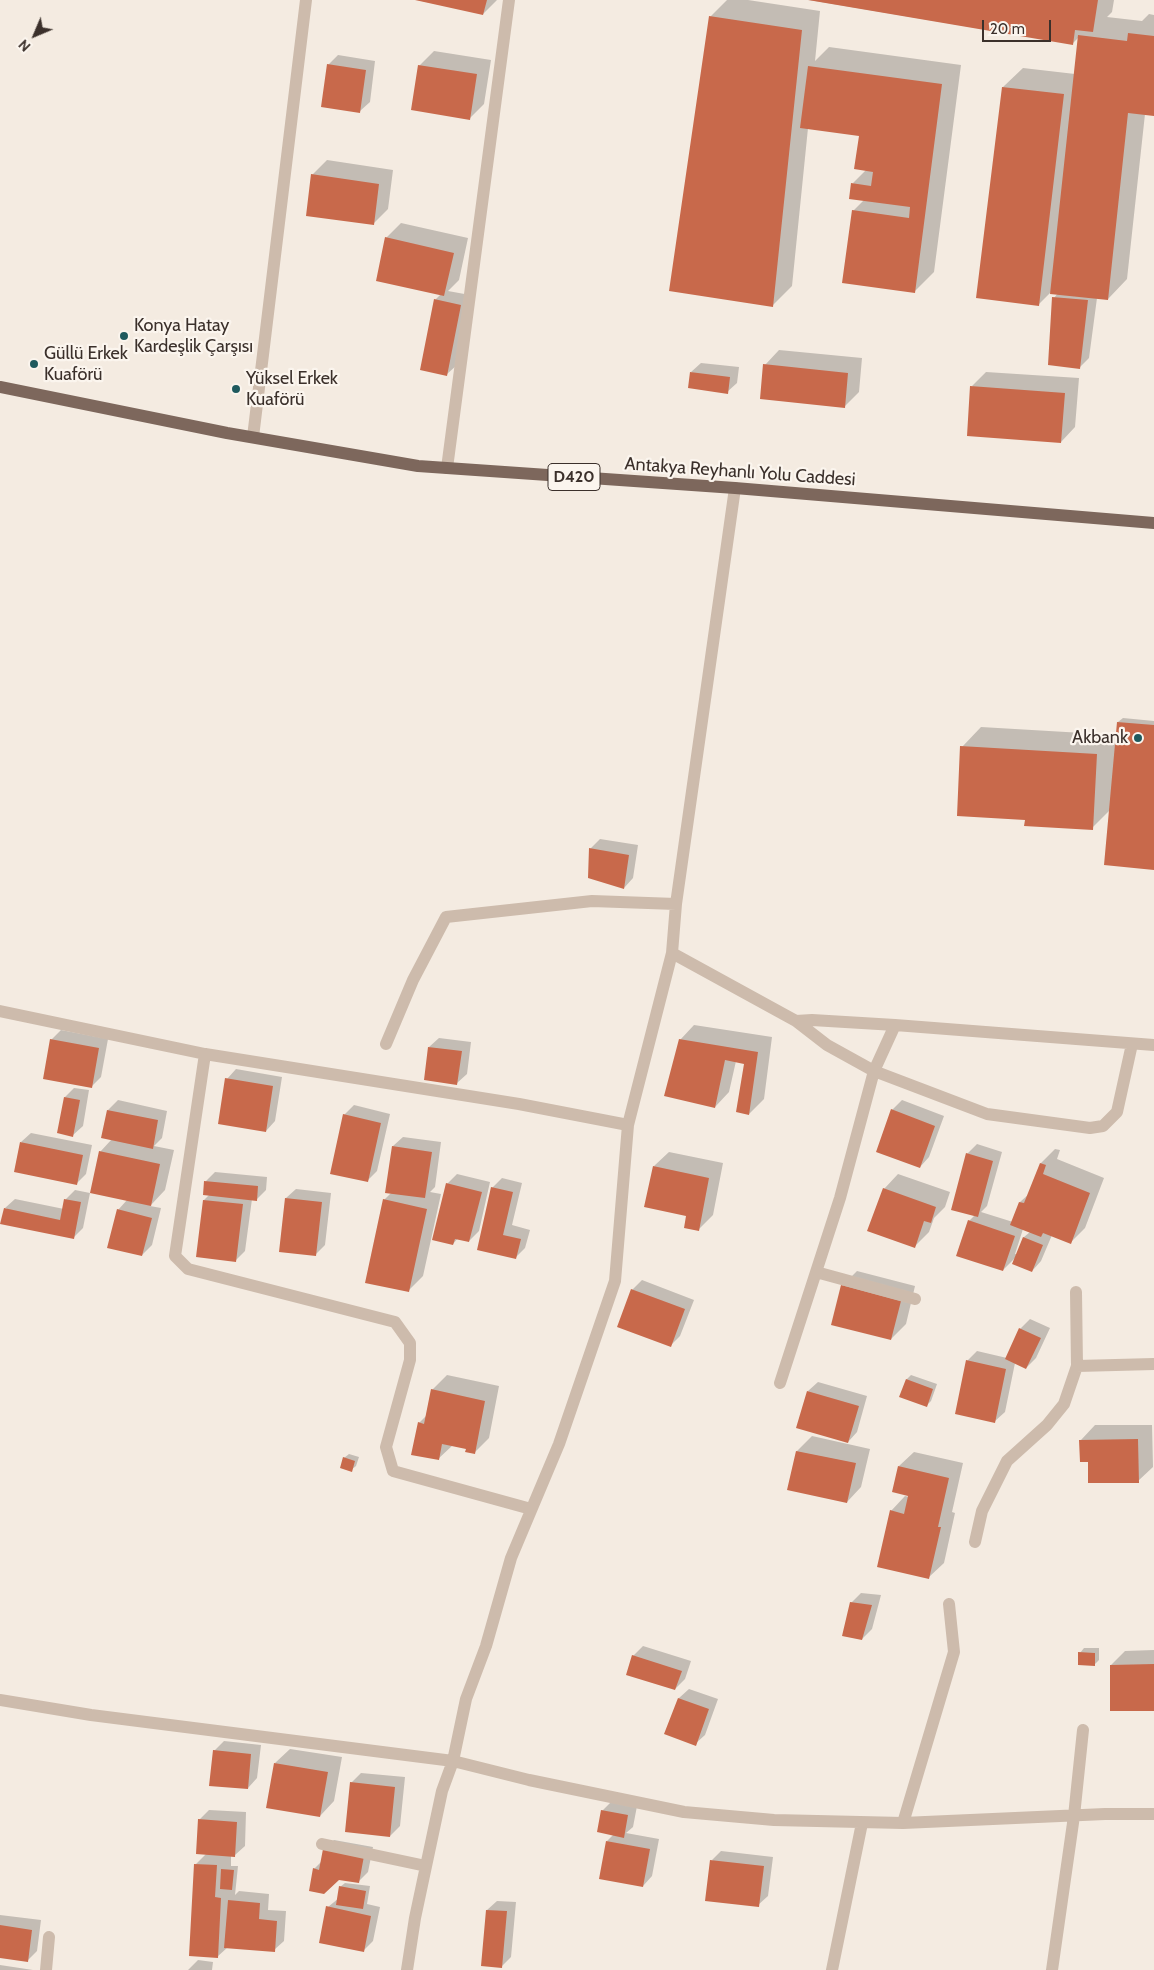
<!DOCTYPE html>
<html>
<head>
<meta charset="utf-8">
<style>
  body { margin:0 }
  #map { position:relative; width:1154px; height:1970px; overflow:hidden; background:#f4ebe1; font-family:Cabin,sans-serif }
  canvas { display:block }
  .north { position:absolute; left:10px; top:10px; width:50px; height:50px; -webkit-text-stroke:4px #fbf5ee; paint-order:stroke; rotate:225deg; font-size:14px; font-weight:700; line-height:20px; text-align:center; color:#3b302b }
  .north::after { content:''; display:block; margin:auto; width:18px; height:22px; background:#3b302b; clip-path:polygon(50% 0,100% 100%,50% 72%,0 100%) }
  .scale { position:absolute; left:982px; top:20px; width:69px; height:22px; box-sizing:border-box; border:2px solid #3b302b; border-top:0; padding-left:6px; font-size:15px; line-height:18px; white-space:nowrap; color:#3b302b; -webkit-text-stroke:4px #fbf5ee; paint-order:stroke }
</style>
</head>
<body>
<div id="map">
<canvas width="1154" height="1970"></canvas>
<div class="north">N</div>
<div class="scale">20 m</div>
</div>
<script>
const ctx = document.querySelector('canvas').getContext('2d');
ctx.lineJoin = 'round';
function fillPath(path, color) { ctx.fillStyle = color; ctx.fill(path, 'evenodd'); }
function trace(path, color, width, dash) { ctx.strokeStyle = color; ctx.lineWidth = width; ctx.lineCap = dash ? 'butt' : 'round'; ctx.setLineDash(dash || []); ctx.stroke(path); }
function label(font, color, halo, rows, align = 'center') {
  ctx.font = font + ' Cabin,sans-serif'; ctx.lineWidth = 4.5; ctx.setLineDash([]); ctx.textBaseline = 'middle'; ctx.strokeStyle = halo; ctx.fillStyle = color; for (const [text, x, y, turn = 0] of rows) {
    ctx.save(); ctx.translate(x, y); ctx.rotate((+turn || 0) * Math.PI / 180); ctx.textAlign = isNaN(turn) ? turn : align; if (halo) ctx.strokeText(text, 0, 0); ctx.fillText(text, 0, 0); ctx.restore();
  }
}
fillPath(new Path2D(`
  M417,0H497L483,14Z
  M727,0H748L820,11L815,61L829,47L961,65L934,272L914,292L853,211L864,200L853,183L866,170L860,135L808,128L792,286L773,305L710,17Z
  M809,0H1114L1112,12L1107,17L1142,21L1149,14L1154,15V115L1145,114L1127,279L1108,299L1097,298L1089,358L1079,368L1054,298L1058,293L1051,292L1038,305L1003,87L1023,68L1075,74L1079,37L1072,44Z
  M434,51L491,60L484,104L469,119L419,66Z
  M338,55L375,61L370,102L360,111L328,65Z
  M327,160L393,170L388,209L373,224L312,175Z
  M401,223L468,238L459,280L448,291L470,295L457,365L447,374L435,300L441,294L386,238Z
  M779,350L862,358L859,392L844,407L765,365Z
  M701,363L739,367L737,383L727,392L691,372Z
  M986,372L1079,378L1075,427L1061,442L972,386Z
  M1123,718L1154,721V868L1110,810L1092,828L1026,819L962,747L981,727L1117,735L1118,722Z
  M600,839L638,845L633,878L624,888L590,849Z
  M694,1025L772,1037L764,1099L749,1114L745,1063L736,1061L729,1092L715,1107L680,1040Z
  M61,1030L108,1039L101,1077L91,1087L51,1040Z
  M439,1038L471,1042L467,1074L457,1083L429,1047Z
  M236,1069L282,1077L275,1121L266,1131L227,1079Z
  M74,1088L89,1090L83,1126L73,1135L65,1097Z
  M118,1100L167,1111L162,1138L154,1146L174,1150L165,1190L150,1206L161,1208L152,1245L142,1255L118,1210L127,1200L100,1152L112,1139L108,1110Z
  M902,1100L944,1116L929,1157L920,1167L892,1110Z
  M354,1105L390,1114L377,1171L367,1181L344,1115Z
  M31,1133L92,1145L86,1174L76,1184L21,1142Z
  M403,1137L441,1142L435,1187L430,1192L441,1194L423,1276L408,1291L384,1200L392,1192L393,1146Z
  M977,1144L1002,1152L987,1206L981,1212L1013,1222L1020,1202L1029,1194L1041,1163L1055,1149L1060,1150L1057,1159L1104,1178L1085,1228L1070,1243L1052,1235L1041,1261L1032,1271L1015,1258L1003,1270L969,1221L975,1215L967,1154ZM1023,1229L1030,1232L1024,1237L1017,1254H1015Z
  M669,1152L723,1163L713,1215L698,1230L654,1166Z
  M215,1172L267,1177L266,1190L257,1199H252L245,1251L236,1260L198,1255L204,1200L210,1194L206,1181Z
  M457,1174L490,1182L479,1231L469,1241L458,1238L453,1244L447,1184Z
  M898,1174L950,1192L945,1207L934,1218L929,1232L914,1247L884,1189Z
  M502,1178L522,1183L512,1225L530,1230L525,1248L516,1257L478,1249L492,1188Z
  M296,1189L331,1193L325,1245L315,1255L286,1198Z
  M75,1190L90,1193L83,1228L73,1238L5,1208L15,1199L64,1209L66,1199Z
  M857,1271L915,1286L906,1324L891,1339L842,1286Z
  M642,1280L694,1300L680,1336L671,1345L632,1290Z
  M1030,1319L1050,1328L1036,1358L1026,1368L1015,1363L1005,1412L995,1421L967,1361L977,1351L1007,1358L1020,1329Z
  M447,1375L499,1386L489,1438L474,1453L468,1448L453,1445L438,1459L419,1423L427,1415L432,1390Z
  M911,1375L937,1384L931,1401L926,1406L901,1396L907,1379Z
  M818,1382L867,1396L857,1432L848,1442L808,1391Z
  M1095,1425H1152L1153,1467L1138,1481L1090,1460L1081,1440Z
  M812,1436L870,1449L861,1487L847,1502L789,1489L797,1451Z
  M914,1452L963,1463L952,1512L955,1513L944,1563L929,1577L891,1511L905,1496L909,1497L899,1466Z
  M349,1454L359,1457L356,1466L351,1470L344,1458Z
  M861,1593L881,1595L872,1629L862,1639L851,1603Z
  M643,1646L691,1661L685,1679L675,1689L633,1656Z
  M1084,1648H1099V1660L1094,1665L1080,1653Z
  M1154,1650V1710L1111,1665L1125,1651Z
  M689,1689L718,1699L705,1735L695,1744L666,1734L679,1698Z
  M224,1741L261,1745L257,1778L248,1788L214,1751Z
  M290,1749L342,1757L334,1801L320,1816L275,1763Z
  M361,1773L405,1777L400,1826L390,1836L351,1783Z
  M612,1801L637,1806L633,1827L626,1833L659,1839L652,1876L643,1886L607,1841L614,1834L602,1811Z
  M209,1810L246,1812L245,1846L235,1855H231V1866H238L235,1895L239,1891L269,1894L268,1910L286,1911L284,1941L274,1950L228,1947L217,1957L190,1955L196,1864L206,1854L199,1820Z
  M334,1840L373,1847L368,1872L358,1882L314,1869L322,1861L324,1849Z
  M721,1851L773,1857L768,1896L758,1905L712,1860Z
  M345,1883L370,1886L367,1904L380,1907L373,1941L363,1951L328,1907L339,1898L340,1887Z
  M497,1901L516,1902L511,1957L501,1967L487,1910Z
  M0,1915L41,1920L37,1951L27,1961L0,1957Z
  M198,1960L213,1962L212,1970H188Z
  M0,1965L33,1970H0Z`), '#0003');
fillPath(new Path2D(`
  M415,0H487L483,15Z
  M808,0H1098L1093,32L1075,30L1073,45Z
  M709,16L802,30L773,307L669,291Z
  M1128,33L1154,36V116L1128,113L1108,300L1050,294L1078,35L1127,41Z
  M327,64L366,70L360,113L321,107Z
  M418,65L477,74L470,120L411,110Z
  M808,66L942,84L915,293L842,283L852,210L909,218L910,207L849,199L851,183L871,186L873,172L854,169L859,136L800,128Z
  M1002,87L1064,94L1039,306L976,298Z
  M311,174L379,184L374,225L306,216Z
  M385,237L454,253L444,296L376,281Z
  M1052,297L1088,300L1080,369L1048,365Z
  M434,299L461,305L447,376L420,370Z
  M763,364L848,373L845,408L760,399Z
  M690,372L730,377L728,394L688,388Z
  M970,386L1065,393L1061,443L967,436Z
  M1117,722L1154,725V870L1104,865Z
  M960,746L1097,754L1093,830L1024,826L1025,820L957,816Z
  M589,848L629,855L624,889L588,878Z
  M50,1039L99,1048L92,1088L43,1079Z
  M679,1039L758,1052L749,1115L736,1112L744,1064L725,1060L715,1108L664,1096Z
  M428,1047L462,1051L457,1085L424,1080Z
  M225,1078L273,1086L266,1132L218,1124Z
  M64,1097L80,1100L73,1137L57,1133Z
  M891,1109L935,1126L920,1168L876,1152Z
  M107,1110L158,1120L153,1149L101,1138Z
  M343,1114L381,1123L368,1182L330,1174Z
  M20,1142L83,1155L77,1185L14,1172Z
  M392,1146L432,1152L425,1198L385,1193Z
  M99,1151L160,1164L151,1206L90,1193Z
  M966,1153L993,1161L978,1217L951,1210Z
  M1040,1163L1046,1165L1043,1174L1090,1193L1071,1244L1043,1233L1041,1237L1010,1225L1019,1202L1024,1203Z
  M653,1166L709,1178L699,1231L684,1228L686,1216L644,1207Z
  M204,1181L258,1186L257,1201L203,1195Z
  M446,1183L482,1192L469,1242L455,1239L453,1245L432,1240Z
  M491,1187L513,1192L503,1235L521,1239L516,1259L477,1250Z
  M883,1188L936,1207L931,1223L924,1221L915,1248L867,1231Z
  M285,1198L322,1202L316,1256L279,1252Z
  M64,1199L81,1202L74,1239L0,1224L4,1208L60,1220Z
  M383,1199L427,1209L409,1292L365,1283Z
  M203,1200L243,1204L236,1262L196,1257Z
  M117,1209L152,1218L142,1256L107,1248Z
  M968,1220L1015,1236L1003,1271L956,1256Z
  M1023,1237L1043,1245L1032,1272L1012,1264Z
  M841,1285L901,1301L891,1340L831,1325Z
  M631,1289L685,1309L671,1347L617,1327Z
  M1019,1328L1041,1338L1026,1369L1005,1359Z
  M966,1360L1006,1369L995,1423L955,1414Z
  M906,1379L933,1389L927,1407L899,1397Z
  M431,1389L485,1401L475,1454L465,1452L466,1449L442,1444L439,1460L411,1455L418,1422L424,1424Z
  M807,1391L859,1406L848,1443L796,1428Z
  M1138,1439L1139,1483H1088V1462H1080L1079,1440Z
  M796,1451L856,1463L847,1503L787,1490Z
  M343,1457L355,1461L352,1472L340,1468Z
  M898,1466L949,1478L938,1527H941L929,1579L877,1567L890,1510L904,1514L908,1496L892,1492Z
  M850,1602L872,1605L862,1640L842,1636Z
  M1078,1652L1095,1653V1666L1078,1665Z
  M632,1655L682,1671L675,1690L626,1675Z
  M1154,1664V1711H1110V1665Z
  M678,1698L709,1709L696,1746L664,1734Z
  M213,1750L251,1754L248,1789L209,1786Z
  M274,1763L328,1772L320,1817L266,1808Z
  M350,1782L395,1787L390,1837L345,1832Z
  M601,1810L628,1815L624,1838L597,1832Z
  M198,1819L237,1822L235,1857L196,1854Z
  M606,1841L650,1849L643,1887L599,1879Z
  M323,1849L364,1856L359,1883L339,1880L324,1894L309,1891L313,1868L319,1870Z
  M710,1860L764,1866L759,1907L705,1901Z
  M194,1864L217,1865L215,1897L221,1898L218,1958L189,1956Z
  M221,1869L234,1870L232,1890L220,1889Z
  M339,1886L366,1891L363,1909L336,1905Z
  M228,1900L260,1903L259,1919L277,1921L275,1952L224,1948Z
  M326,1906L371,1916L364,1952L319,1943Z
  M486,1910L507,1911L502,1968L481,1966Z
  M0,1925L32,1930L28,1962L0,1958Z`), '#c8694b');
trace(new Path2D(`
  M253,437L306,0
  M447,468L509,0
  M672,953L676,904L735,488
  M0,1011L205,1054L519,1104L628,1125
  M796,1021L827,1045L874,1071L987,1114L1090,1128L1103,1126L1117,1112L1132,1044
  M386,1044L413,980L446,917L592,901L676,904
  M205,1054L175,1256L188,1269L395,1322L410,1343V1360L386,1447L393,1471L531,1509
  M816,1272L915,1299
  M1077,1366L1154,1364
  M780,1383L840,1198L874,1071L895,1025
  M975,1542L982,1511L1007,1461L1047,1425L1064,1404L1077,1366L1076,1292
  M0,1700L91,1715L453,1761L529,1780L684,1812L774,1820L903,1823L1105,1814H1154
  M903,1823L954,1652L949,1604
  M322,1844L426,1866
  M46,1970L49,1937
  M407,1970L415,1918L442,1791L453,1761L466,1699L486,1646L511,1558L559,1444L615,1281L628,1125L672,953L796,1021L812,1020L895,1025L1154,1045
  M832,1970L862,1823
  M1052,1970L1074,1816L1083,1730`), '#cdbbac', 12);
trace(new Path2D(`
  M0,387L227,433L418,466L735,488L1154,523`), '#7d675c', 12);
for (const [x, y, r, color] of [
  [124,336,5,"#1f5a5e"],
  [34,364,5,"#1f5a5e"],
  [236,389,5,"#1f5a5e"],
  [1138,738,5,"#1f5a5e"]
]) { const dot = new Path2D(); dot.arc(x, y, r, 0, 2 * Math.PI); ctx.fillStyle = color; ctx.fill(dot); trace(dot, '#fbf5ee', 2); }
for (const [x, y, w] of [
  [574,477,52]
]) { const box = new Path2D(); box.roundRect(x - w / 2, y - 13.5, w, 27, 4); ctx.fillStyle = '#fbf5ee'; ctx.fill(box); trace(box, '#3b302b', 1); }
label('bold 16px', '#3b302b', null, [
  ["D420",574,477]
]);
label('18px', '#3b302b', '#fbf5ee', [
  ["Konya Hatay",134,326],
  ["Kardeşlik Çarşısı",134,347],
  ["Güllü Erkek",44,354],
  ["Kuaförü",44,375],
  ["Yüksel Erkek",246,379],
  ["Kuaförü",246,400],
  ["Akbank",1128,738,"right"]
], 'left');
label('18px', '#3b302b', '#fbf5ee', [
  ["Antakya Reyhanlı Yolu Caddesi",740,472,4]
]);
</script>
</body>
</html>
